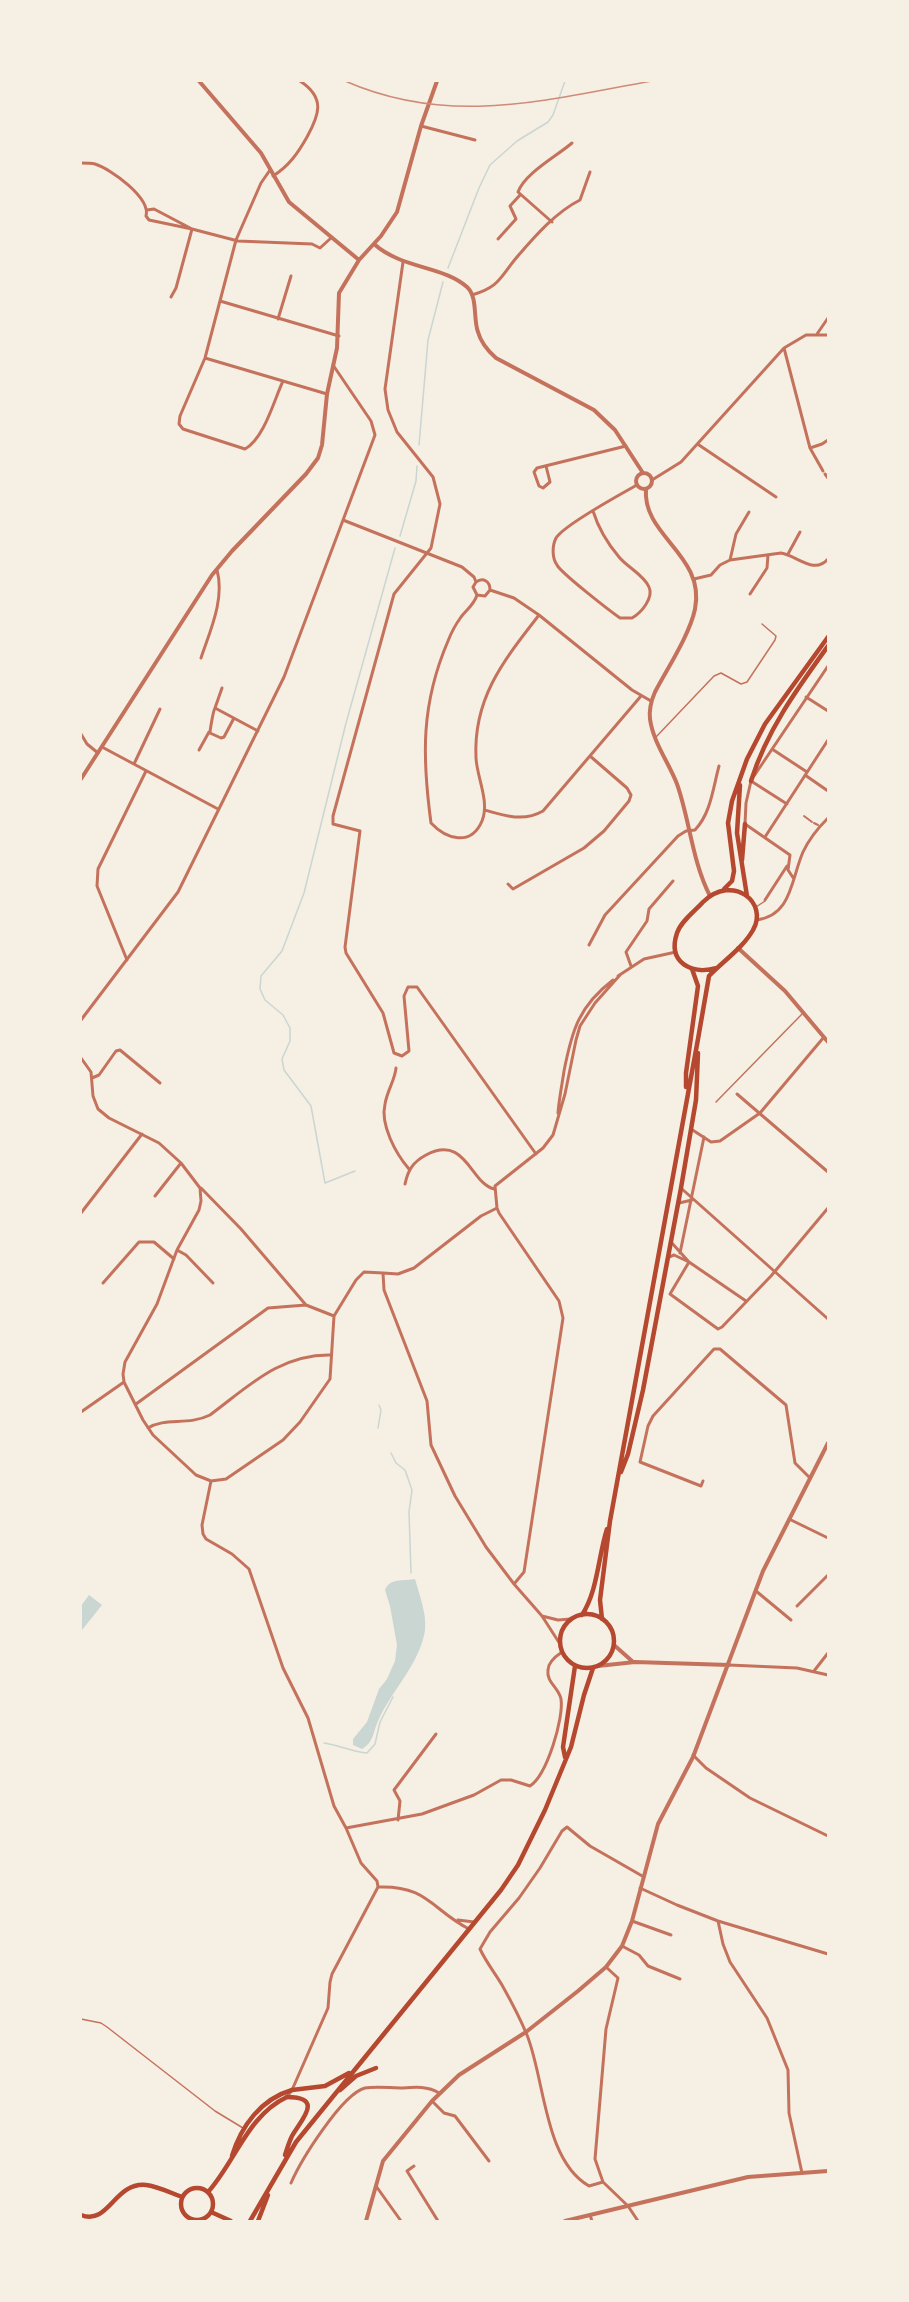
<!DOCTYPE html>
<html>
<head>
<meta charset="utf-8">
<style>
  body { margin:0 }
  #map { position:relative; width:909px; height:2302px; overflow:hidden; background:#f6efe4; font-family:Inter,sans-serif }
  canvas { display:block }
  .frame { position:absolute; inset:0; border:82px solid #f6efe4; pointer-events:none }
</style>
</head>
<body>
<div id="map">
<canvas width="909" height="2302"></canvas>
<div class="frame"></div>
</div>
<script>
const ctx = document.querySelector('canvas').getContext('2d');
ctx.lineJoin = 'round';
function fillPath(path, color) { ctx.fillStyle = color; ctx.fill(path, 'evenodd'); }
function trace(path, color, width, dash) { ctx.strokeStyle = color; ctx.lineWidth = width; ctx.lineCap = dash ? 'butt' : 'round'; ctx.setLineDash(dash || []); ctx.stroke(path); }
fillPath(new Path2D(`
  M415,1579C419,1594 427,1614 425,1630C420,1664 391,1691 378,1721C373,1732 374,1742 362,1749L353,1745V1739L367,1722L379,1689L387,1679L395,1661L397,1645L390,1606L385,1590C389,1578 404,1581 415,1579Z
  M89,1595L102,1605L82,1630L81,1606Z`), '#c9d6d2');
trace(new Path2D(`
  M448,268L479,188L490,165L517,141L548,122L553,115L565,81
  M419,445L428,340L443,282
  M400,536L416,481L417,466
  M355,1171L325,1183L311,1106L284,1070L282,1059L290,1041V1028L283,1015L265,1000L260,989L261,976L282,951L304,893L346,723L395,548
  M378,1428L381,1410L379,1405
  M391,1453L396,1463L405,1470L412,1490L409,1512L411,1573
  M324,1743C339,1745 353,1752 367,1753L375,1744L380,1722L393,1697`), '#c9d6d2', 1.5);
trace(new Path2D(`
  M656,737L714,676L721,673L741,684L747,682L775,640L776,636L762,624
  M756,907L765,901
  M716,1102L803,1013
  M81,2019L101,2023L107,2027L215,2111L243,2128`), '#c5725c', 1.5);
trace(new Path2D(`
  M804,816L812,822
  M814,823L818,825`), '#c5725c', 2);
trace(new Path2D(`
  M421,126L475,140
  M81,163C86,163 91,163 95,164C111,169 151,198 146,216L149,220L192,229L154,209L147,210
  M270,170L261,183L236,240L205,358L180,416L179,424L183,429L245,449C264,439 274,400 283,381
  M273,176C289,166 298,153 307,137C319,115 326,98 300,81
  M552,222L518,192C525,173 557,156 572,143
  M498,239L516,219L510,206L520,195
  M403,262L385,389L388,410L397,432L433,477L440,504L431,548L394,594L333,816V824L360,831L345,947L346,953L383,1013L394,1053L402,1056L409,1051L404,996L408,987H417L536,1154
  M472,295C500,287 500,277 517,257C535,236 556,212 580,200L590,172
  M171,297L176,288L192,229L238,241L312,244L320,248L331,238
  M220,301L339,336
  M278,319L291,276
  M817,334L828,318
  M784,348L810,448L823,471
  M205,358L327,394
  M699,445L776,497
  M810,448L822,444L828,440
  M546,466L550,482L543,488L539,486L534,472L537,468L626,446
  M825,474L828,478
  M652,480L681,462L784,348L806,335H828
  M593,511C598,527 608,544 619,557C627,567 644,575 649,587C654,598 641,613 632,618H620C610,611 561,573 557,565C552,558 552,546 556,538C564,525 621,494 637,485
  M343,520L462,567L474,577L476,582
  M788,554L800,532
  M730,560L736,534L749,512
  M694,579L711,575L720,565L730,560L781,553C798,556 814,575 828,559
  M476,582L473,587L477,595L485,596L490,590
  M476,582C483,577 490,581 490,590
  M490,590L514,598L539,615L632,690L651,701
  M750,594L767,568L768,555
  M477,595C474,605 467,609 461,617C456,624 451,633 448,641C421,704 422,756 431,823C446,839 471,847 482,821C490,802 477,778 476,758C473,698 504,660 539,615
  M201,658C210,631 225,599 217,570
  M222,688L215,708L258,731
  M806,697L828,711
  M215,708C213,711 210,731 210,733L221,738L224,737L234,718
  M81,734L87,744L98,753
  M102,747L218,809
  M772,749L807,772
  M199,750L209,732
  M134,764L160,709
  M805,775L828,791
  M754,776L828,666
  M751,781L746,803L745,824L790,855L788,870L794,879
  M751,781L787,804
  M485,810C505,816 524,822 543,811L641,696
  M765,837L828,740
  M508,884L513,889L584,848L604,831L629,801L631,795L627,788L590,756
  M765,900L787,866
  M756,920C792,916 791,879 803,852C809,839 818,828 828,818
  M589,945L605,915L678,836L686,831L695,830C711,813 713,788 719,766
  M127,960L97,886L98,869L146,771
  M631,966L626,952L647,921L649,909L673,881
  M618,976L644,959L676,952
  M81,1020L178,892L284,677L375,435L371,421L333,365
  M81,1058L91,1072L93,1096L98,1109L109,1118L159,1143L181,1163L200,1188L201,1201L199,1210L177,1250L157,1304L125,1362L123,1374L124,1382L143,1420L153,1435L196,1475L211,1481L226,1479L283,1440L300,1422L330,1379L334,1316L356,1280L364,1272L383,1273L384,1290L427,1401L431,1445L455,1496L486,1547L514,1584L542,1616L560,1644
  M396,1068C395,1080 387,1091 385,1104C380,1125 396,1154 409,1169
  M92,1078L99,1075L116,1051L120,1050L160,1083
  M737,1094L828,1172
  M558,1113C559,1099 562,1085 564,1071C572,1030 579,1006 613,980
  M691,1129L711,1142L720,1141L760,1113L824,1037
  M405,1184C408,1170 413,1162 426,1155C466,1134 470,1183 494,1189
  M201,1188L241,1229L306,1305
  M682,1189L828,1319
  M155,1196L181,1163
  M679,1203L692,1200
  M81,1213L142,1134
  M671,1242L689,1262
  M177,1250L186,1255L213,1283
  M680,1253L704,1137
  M669,1257L674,1255L689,1262L746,1301
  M689,1262L670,1294L718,1329L722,1327L771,1276L828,1208
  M383,1273L398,1274L414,1268L481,1216L497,1208
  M103,1283L139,1242H154L174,1259
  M136,1404L268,1308L306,1305L334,1316
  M81,1412L124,1382
  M148,1428C165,1417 188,1426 210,1415C249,1386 280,1354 331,1355
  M211,1481L202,1525L203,1534L206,1539L232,1554L249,1569L283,1668L308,1718L334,1806L346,1828L361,1863L377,1881L378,1887C427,1885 432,1910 469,1929
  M703,1481L701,1486L640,1462L648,1426L653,1416L714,1349H720L786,1405L795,1463L809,1477
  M789,1519L828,1538
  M514,1584L524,1572L563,1318L559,1301L499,1213L497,1208L495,1186L543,1148L553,1135L565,1094L576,1040L580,1026L595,1003L620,975
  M756,1591L791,1620
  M797,1606L828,1575
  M542,1616L558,1620L571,1619
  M729,1665L797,1668L828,1675
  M814,1671L828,1653
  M693,1755L706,1768L750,1798L828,1836
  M398,1820L400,1801L394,1790L436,1734
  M346,1828L422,1814L474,1795L501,1780H511L530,1786C547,1775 564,1718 561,1699C559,1688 546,1682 548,1670C548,1662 556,1656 562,1652
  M640,1888L677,1905L718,1921L828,1954
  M458,1920L474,1922
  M632,1921L671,1935
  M718,1921L723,1944L730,1962L767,2018L788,2070L789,2113L802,2173
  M622,1946L639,1955L648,1966L680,1979
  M287,2097L292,2090L328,2008L330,1982L332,1974L378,1887
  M432,2101L444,2113L455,2116L489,2161
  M414,2166L407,2171L438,2221
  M603,2182L595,2159L606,2029L618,1978L606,1967
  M291,2183C301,2160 342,2094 365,2088C376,2086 391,2088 403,2088C415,2087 428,2086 439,2093
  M376,2186L401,2221
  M590,2215L592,2221
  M638,2221L628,2206L603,2182L589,2186C544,2160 545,2080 527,2035C520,2018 511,2001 502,1985C495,1973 486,1962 480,1949L490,1932L519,1898L540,1868L562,1831L567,1827L590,1846L644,1877`), '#c5725c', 3);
trace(new Path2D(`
  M199,81L261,153L289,202L359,260
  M374,244C402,269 444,266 467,287C478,297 473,319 478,332C481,343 488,351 496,358L594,410L615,430L643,473
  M636 481a8 8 0 1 1 16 0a8 8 0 1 1-16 0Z
  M646,489C642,536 706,555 695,609C690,634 667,669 655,692C651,701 649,710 650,719C653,742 669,763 677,784C690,821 692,861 710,896
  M81,779L212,575L232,551L306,474L318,458L322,445L327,394L337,348L339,293L359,260L381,236L397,212L421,126L437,81
  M738,948L785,991L828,1042
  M614,1645L632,1661
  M598,1666L635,1662L729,1665
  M366,2221L383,2161L432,2101L459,2075L526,2032L578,1991L606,1967L622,1946L632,1921L658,1824L693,1757L763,1571L828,1443
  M565,2221L748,2177L828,2171`), '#c5725c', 4);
trace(new Path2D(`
  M232,2156C241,2126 261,2099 292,2090
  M181 2204a16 16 0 1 1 32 0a16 16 0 1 1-32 0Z
  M208,2192C235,2162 248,2115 287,2097
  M211,2212L231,2221
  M81,2215C109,2226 114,2182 146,2185C157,2186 171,2193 182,2197`), '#b5482f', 4.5);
trace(new Path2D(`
  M751,781C767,730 797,689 828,646
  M740,785L737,833L747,896
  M742,860L745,824
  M724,889L732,881L734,871L728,823L732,801L747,759L765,724L828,637
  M686,1087V1073L698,986L692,969
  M621,1472L628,1454L643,1390L681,1188L696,1100L698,1053
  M560 1641a27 27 0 1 1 54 0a27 27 0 1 1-54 0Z
  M582,1615C598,1590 598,1557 607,1529
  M602,1619L600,1600L610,1521L698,1039L709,976C722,962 743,948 753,930C769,903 733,873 703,902C695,911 681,921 677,933C667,963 692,975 717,968
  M565,1757L563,1747L575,1666
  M292,2090L325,2086L349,2073
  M340,2090L356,2076L376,2068
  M285,2155C287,2149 289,2142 292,2136C301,2120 325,2097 287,2097
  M250,2221L296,2142L501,1890L518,1865L545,1810L571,1747L584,1695L593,1668
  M258,2221L268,2195`), '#b5482f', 4.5);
trace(new Path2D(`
  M345,81C450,127 545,100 652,81`), '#cf8b77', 1.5);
</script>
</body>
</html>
